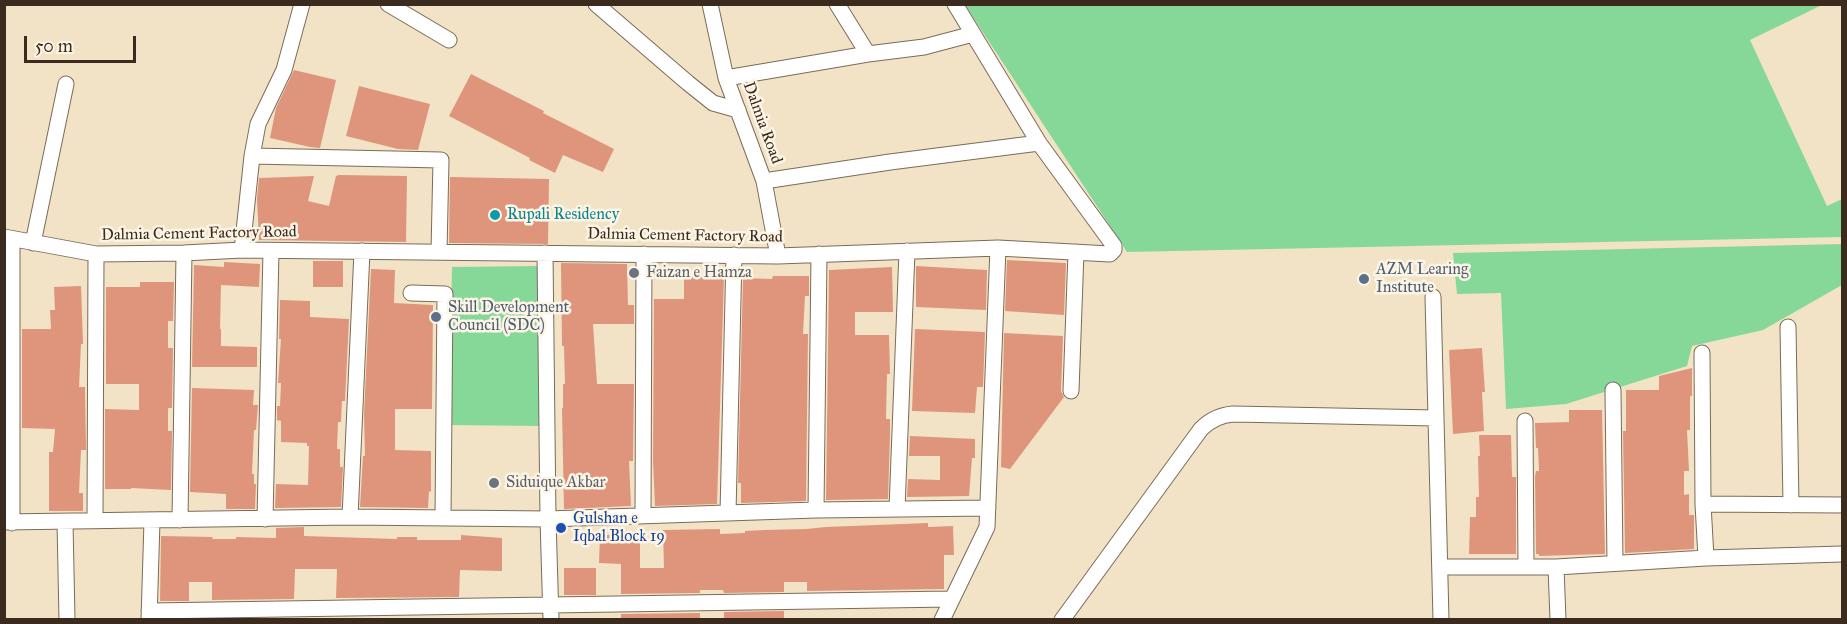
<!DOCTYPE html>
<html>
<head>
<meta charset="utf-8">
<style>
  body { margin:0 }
  #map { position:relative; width:1847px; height:624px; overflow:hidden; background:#f2e3c6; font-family:"IM FELL Great Primer",serif }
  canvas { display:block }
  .frame { position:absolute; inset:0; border:6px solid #3b2a1e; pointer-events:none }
  .scale { position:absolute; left:24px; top:36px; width:112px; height:27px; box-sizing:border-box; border:3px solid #3b2a1e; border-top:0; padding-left:8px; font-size:18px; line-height:21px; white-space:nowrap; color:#3b2a1e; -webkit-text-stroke:4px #fcf5e5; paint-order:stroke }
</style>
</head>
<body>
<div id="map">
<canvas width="1847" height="624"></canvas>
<div class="frame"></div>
<div class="scale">50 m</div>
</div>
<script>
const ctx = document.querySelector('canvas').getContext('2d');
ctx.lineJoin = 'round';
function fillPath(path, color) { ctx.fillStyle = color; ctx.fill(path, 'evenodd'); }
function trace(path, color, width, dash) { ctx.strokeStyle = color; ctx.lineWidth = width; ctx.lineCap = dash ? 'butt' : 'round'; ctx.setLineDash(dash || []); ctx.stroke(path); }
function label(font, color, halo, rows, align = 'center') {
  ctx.font = font + ' "IM FELL Great Primer",serif'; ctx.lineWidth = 5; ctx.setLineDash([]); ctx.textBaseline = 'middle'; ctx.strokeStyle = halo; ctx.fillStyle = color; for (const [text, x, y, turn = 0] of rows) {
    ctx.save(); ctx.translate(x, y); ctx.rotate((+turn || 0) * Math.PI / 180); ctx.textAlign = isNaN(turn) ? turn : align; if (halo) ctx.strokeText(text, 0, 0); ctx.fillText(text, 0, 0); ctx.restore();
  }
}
fillPath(new Path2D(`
  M965,5H1822L1750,40L1827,206L1842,199V237L1127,252Z
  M1842,244V285L1763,330L1692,346L1687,366L1566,404L1506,409L1501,293L1457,294L1453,253Z
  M538,266L540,426L449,425L452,267Z`), '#86d899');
fillPath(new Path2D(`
  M294,70L336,80L320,148L310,147L270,138L276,108Z
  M471,74L544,111L543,113L614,149L603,172L563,155L555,173L529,160L530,158L449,116Z
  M359,86L430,104L418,150L398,149L346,136Z
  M339,175L407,176L406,242L259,240L257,199L259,178L314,176L308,201L329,206L336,176Z
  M450,177L549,179L548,244L449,243Z
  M1007,260L1066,263L1064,315L1005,311Z
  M313,261H343V287H313Z
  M224,262L260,264L259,287L221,285L220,329H221V346L257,347V367H192L194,265L224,267Z
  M561,263L627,264L628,305H634V324H593L597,384H634L633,461H629L631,506L564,509L562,408H563V384H565L564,346H562Z
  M916,266L987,270L986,310L916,307Z
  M892,267L893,312H855V335H889L890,374H887L886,419H890V435L888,499L826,500L829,270Z
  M371,269L395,270L394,303L433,305L432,409H395V450L431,451V492L429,491L428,508L360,507L363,456H365L364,414Z
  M684,275L724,277L717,504L655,506L653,461L654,299H684Z
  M773,276H809V296H805L803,334H808L806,501L741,503V483H738L743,278L772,279Z
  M140,282H174L173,321H168V348H173L172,408H168V431H172L171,490L131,488V489H105V409L139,410V384H106V287H140Z
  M81,286L83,344H81L79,387H85L86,450H81L79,493H83V511H49V452H53L55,429L22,428V329H51L50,310H55L54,287Z
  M280,300L310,301V317L349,319L345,401H342L341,422H338L337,449H340V467H343L341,507L275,508L276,484L308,485L309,446H307V443L281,442V421L277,420V406H280L281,383H278L281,339H279Z
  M915,329L985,332L983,387H977L975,413L912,411Z
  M1004,333L1063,336L1061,391L1064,397L1010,469L1001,467Z
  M1482,348L1485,392H1482L1484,431L1453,434L1449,350Z
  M1692,368V396H1690V430H1687L1689,471H1684V495L1689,494V515H1694V549L1625,553L1623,431H1626V390H1659V376Z
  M192,388L254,390L253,405H258L256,430H254L252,474H254V484H256L255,509H226V494L190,492Z
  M1569,410H1602L1605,554L1539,556V554H1536L1535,477L1536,471H1539L1538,448H1536L1535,423L1569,422Z
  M1479,435H1511L1512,477H1516V554H1469L1470,517H1476V497H1479L1478,456H1480Z
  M910,436L975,439V458H972L969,496L907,497L908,479L940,480V456H909Z
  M928,523V527L953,526L954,555H944V589L807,591V582H784V592L724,593L723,590H700V593L621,594V564L599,563L600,535H640V568H664L663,530L720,529V534L745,533V531L764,530L806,529L826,527Z
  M304,527V536L397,539V537H417V540H461V535L502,538V571L460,570L459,597L336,598L337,569H295L294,599L212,600V582H189V601H160L161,536L213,537L212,539H236V537L276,538V528Z
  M564,568H596V595H564Z
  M784,611V620H724V612Z
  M700,613V620H621V614Z`), '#de957b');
const street = new Path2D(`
  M388,4L449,40
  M596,4L688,83L713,103L738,110
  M710,4L726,78L764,181L778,256
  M837,4L868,54
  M726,78L868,54L924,47L973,34
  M252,156L441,160L439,252
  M764,181L890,162L1039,143
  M4,237L96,254L184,253L242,250L778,256L998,248L1110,254L1114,250V246L1039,143L955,4
  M33,243L66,84
  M242,250L252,156L258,124L284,70L302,4
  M545,253L548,519L551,620
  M411,293L445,294L443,518
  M1433,297L1441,620
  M1788,327L1791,505
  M1702,353L1703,504L1706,558
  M1613,390L1615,563
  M1071,391L1076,252
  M1525,421L1526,567
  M1703,504L1842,505
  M897,509L907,251
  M816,510L819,254
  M728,513L734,255
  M643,516L644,254
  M350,517L362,251
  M265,519L271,251
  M95,520L96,254
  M180,520L184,253
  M4,522L350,517L548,519L816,510L988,508
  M65,522L67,620
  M12,523V239
  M1441,567H1556L1706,558L1842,554
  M1556,567L1558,620
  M149,611L951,599
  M149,620L152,521
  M942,620L987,527L998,248
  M1062,620L1201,429C1210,420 1220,415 1233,414L1436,418`);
trace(street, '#7b6b59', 17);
trace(street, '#fff', 15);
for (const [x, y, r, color] of [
  [495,215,6,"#0f9aa8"],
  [634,273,6,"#6b7280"],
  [1364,279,6,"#5c6f8a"],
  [436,317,6,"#5c6f8a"],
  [494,483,6,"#6b7280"],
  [561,528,6,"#1a4fb4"]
]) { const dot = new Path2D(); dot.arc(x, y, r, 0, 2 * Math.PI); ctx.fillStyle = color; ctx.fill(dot); trace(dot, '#fcf5e5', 2); }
label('16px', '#3b2a1e', '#fcf5e5', [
  ["Dalmia Road",762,123,70],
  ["Dalmia Cement Factory Road",199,234,-1],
  ["Dalmia Cement Factory Road",685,236,1]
]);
label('16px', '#0d838f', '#fcf5e5', [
  ["Rupali Residency",507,215]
], 'left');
label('16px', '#4e5e75', '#fcf5e5', [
  ["AZM Learing",1376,270],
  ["Institute",1376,288],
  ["Skill Development",448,308],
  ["Council (SDC)",448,326]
], 'left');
label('16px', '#5b616d', '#fcf5e5', [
  ["Faizan e Hamza",646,273],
  ["Siduique Akbar",506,483]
], 'left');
label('16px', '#164399', '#fcf5e5', [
  ["Gulshan e",573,519],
  ["Iqbal Block 19",573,537]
], 'left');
</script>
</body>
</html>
